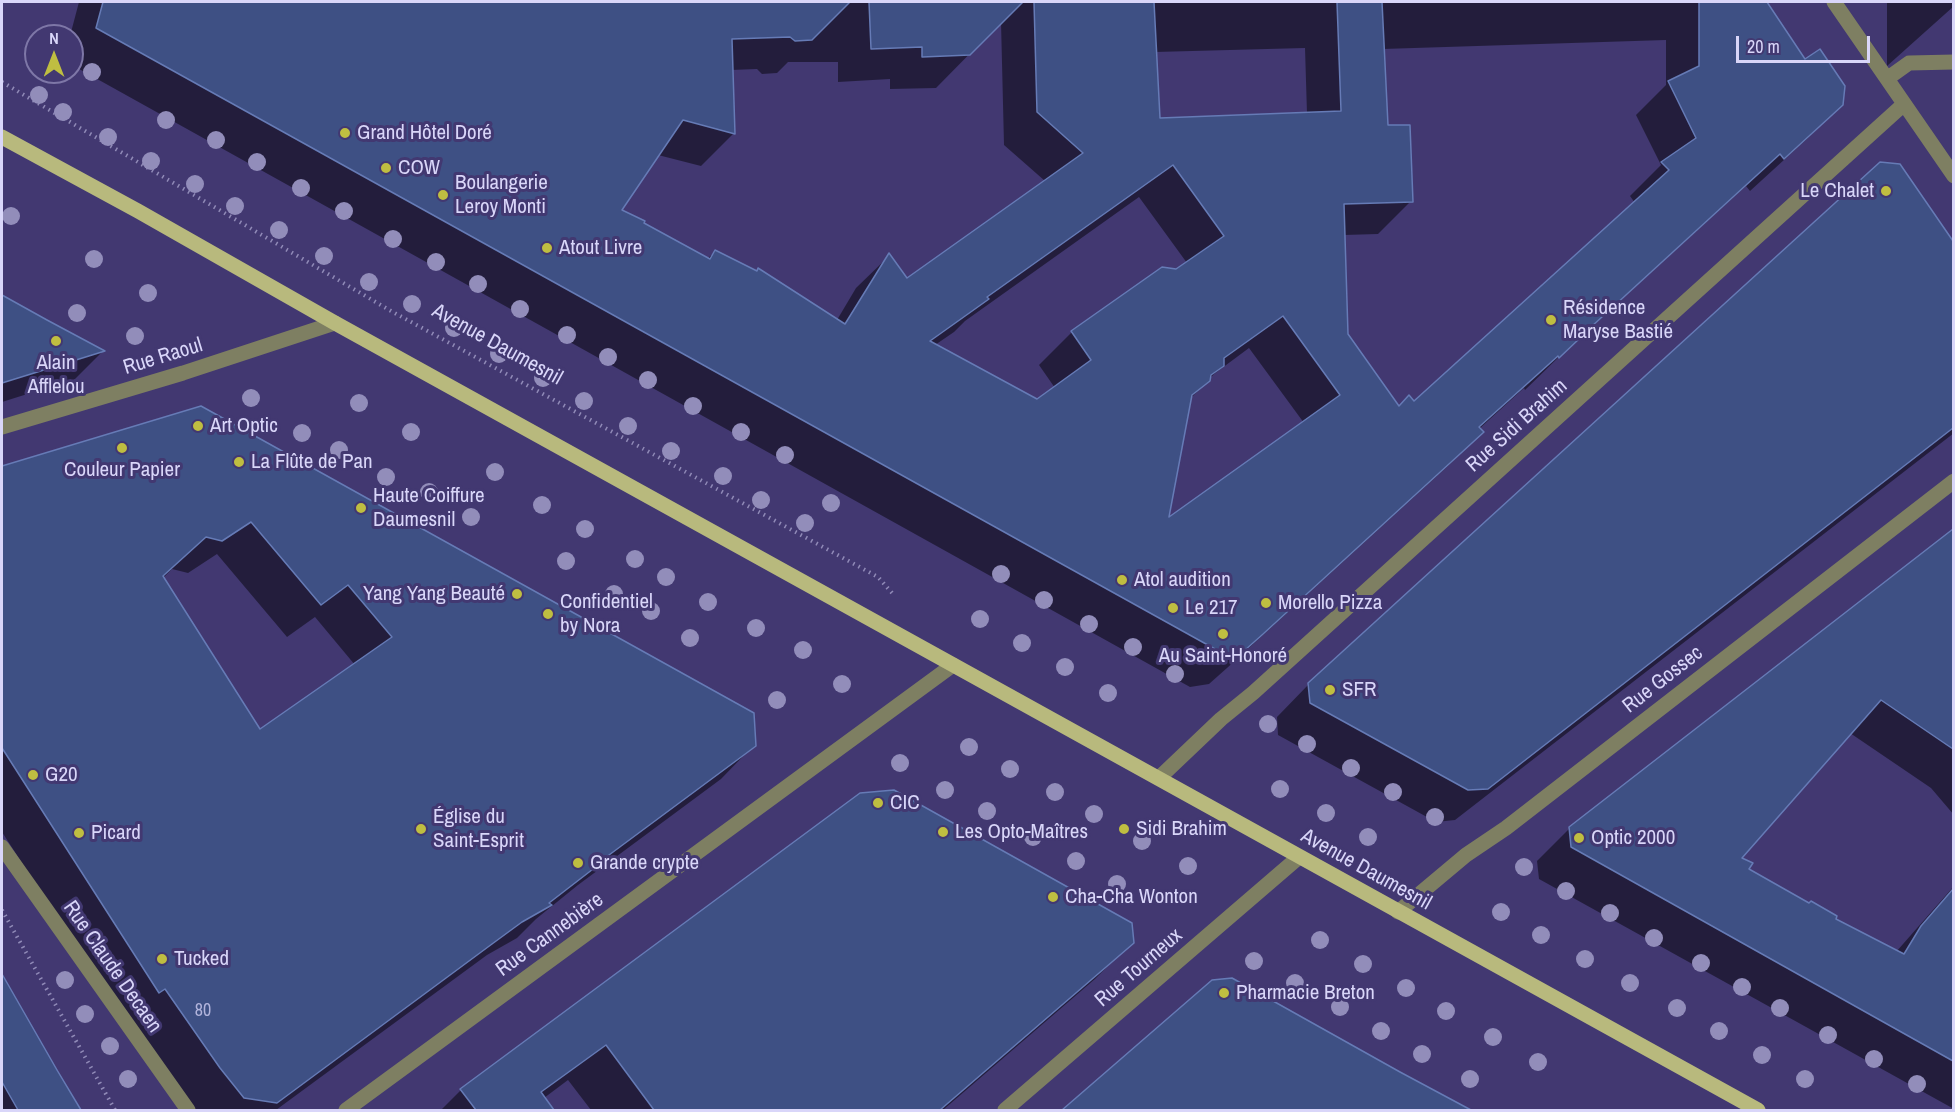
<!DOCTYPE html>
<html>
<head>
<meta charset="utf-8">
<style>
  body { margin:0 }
  #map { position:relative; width:1955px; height:1112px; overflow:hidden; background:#423871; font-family:"Archivo Narrow",sans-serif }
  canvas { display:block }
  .frame { position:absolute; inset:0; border:3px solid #d9d6f9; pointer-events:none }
  .north { position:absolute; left:24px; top:24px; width:60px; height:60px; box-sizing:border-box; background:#423871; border:2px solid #7e77a7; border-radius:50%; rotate:0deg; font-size:16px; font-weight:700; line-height:24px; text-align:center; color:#d9d6f9 }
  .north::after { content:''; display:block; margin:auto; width:21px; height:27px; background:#bfbe41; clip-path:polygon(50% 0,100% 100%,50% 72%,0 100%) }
  .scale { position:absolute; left:1736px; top:36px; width:134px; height:27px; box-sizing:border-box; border:3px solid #d9d6f9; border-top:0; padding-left:8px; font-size:18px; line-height:21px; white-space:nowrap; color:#d9d6f9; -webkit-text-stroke:4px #423871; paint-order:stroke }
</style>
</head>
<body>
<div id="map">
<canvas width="1955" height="1112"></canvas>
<div class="frame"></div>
<div class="north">N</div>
<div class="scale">20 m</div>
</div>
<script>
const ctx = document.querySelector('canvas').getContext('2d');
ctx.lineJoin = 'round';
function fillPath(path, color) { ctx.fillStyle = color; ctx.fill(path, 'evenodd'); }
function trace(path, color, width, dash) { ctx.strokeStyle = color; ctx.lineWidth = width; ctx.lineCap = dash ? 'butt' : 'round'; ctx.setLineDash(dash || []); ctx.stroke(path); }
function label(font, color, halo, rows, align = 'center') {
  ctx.font = font + ' "Archivo Narrow",sans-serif'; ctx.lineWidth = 6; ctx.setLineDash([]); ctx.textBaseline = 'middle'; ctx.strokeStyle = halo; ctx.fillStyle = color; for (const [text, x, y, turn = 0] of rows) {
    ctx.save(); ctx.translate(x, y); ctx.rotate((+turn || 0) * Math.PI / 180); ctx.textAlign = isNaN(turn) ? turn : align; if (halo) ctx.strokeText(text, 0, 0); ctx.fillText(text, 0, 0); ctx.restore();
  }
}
fillPath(new Path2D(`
  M79,2H1765L1804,62L1841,105L1808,138L1750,191L1746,186L1566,350L1525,390L1524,388L1479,429L1482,432L1449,465L1227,668L1209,684L1190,687L72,65V36H70ZM1001,22L1004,145L1045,181L906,280L889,256L856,288L837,320L756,272L715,252L707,259L620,211L658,155L701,166L734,133L731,70L757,69L762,74L777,73L788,62H838V82L890,79V89L936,88ZM1666,40V85L1636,115L1661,165L1630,196L1635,203L1414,403L1398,408L1347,335L1344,235L1378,234L1411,201L1387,127L1383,49ZM1305,48L1307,114L1159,120L1155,52ZM1139,197L1187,263L1176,271L1162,268L1072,332L1039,365L1055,388L1037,401L935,345L954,332L965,321ZM1249,348L1304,423L1167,520L1189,400L1214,374Z
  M1887,2H1954V6L1887,66Z
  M1899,165L1954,243V433L1455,820L1436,822L1278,735L1277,717L1309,684Z
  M2,296L102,352L75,379L2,402Z
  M201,407L754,745L721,779L578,885L536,919L517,938L487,955L276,1110H195L126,1025L2,832V468ZM217,554L287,637L315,617L355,665L260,731L163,578L172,569L188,573Z
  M1954,530V815L1931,788L1850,733L1740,858L1747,870L1896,952L1954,886V1109L1539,879L1537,861L1570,828Z
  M861,794L1132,942L1095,979L943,1110H591L568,1080L544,1098L552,1110H441L461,1090Z
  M2,977L79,1110H2Z
  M1232,980L1468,1110H1064L1213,982Z`), '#0007');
const building = new Path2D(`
  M103,2H850L812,40L795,41L790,37L732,39L735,134L683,120L622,210L645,221L644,223L710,259L715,250L757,271L758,268L845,324L889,253L907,278L1083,153L1037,112L1034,2H1154L1160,118L1341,111L1337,2H1382L1388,125H1410L1413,202L1344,204L1348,334L1399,406L1409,395L1414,401L1669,170L1661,162L1696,138L1668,81L1699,66V2H1767L1805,59L1820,49L1845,86L1843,105L1784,159L1780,154L1579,338V339L1559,358L1558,356L1479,427L1484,432L1262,635L1244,651L1224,654L96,28ZM1173,165L1224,236L1176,269L1162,267L1071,331L1091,360L1037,399L930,341L989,299L987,297ZM1283,316L1340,395L1169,517L1192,395L1210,381L1211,375L1224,366V358Z
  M869,2H1023L970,55L922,57V47L871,49Z
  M1880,162L1900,164L1953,241V428L1488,789L1468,790L1310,703L1308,683Z
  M2,295L47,320L105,351L2,383Z
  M201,406L754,713L756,746L605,858L606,859L549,903L552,905L522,922L492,944L277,1103L244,1098L220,1068L165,989L159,993L2,748V466ZM251,522L321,605L348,585L392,637L260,729L163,576L206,537L222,541Z
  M1953,529V749L1881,700L1742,858L1753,863L1749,869L1809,903L1811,901L1837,916L1836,919L1904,954L1921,926L1953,889V1061L1571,847L1569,827Z
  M894,790L1132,923L1134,943L940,1110H654L606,1045L541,1092L554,1110H476L460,1089L860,793Z
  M2,974L57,1070L81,1110H18L2,1082Z
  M1232,978L1400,1072L1471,1110H1062L1212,980Z`);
fillPath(building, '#3e5084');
trace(building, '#667bb6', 1.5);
trace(new Path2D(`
  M2,82L391,311L878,577L893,594
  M2,910L115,1110`), '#908ab7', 4, [1.5, 4.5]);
trace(new Path2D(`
  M1834,2L1954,176
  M1888,78L1909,63L1954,62
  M2,427L183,373L335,323
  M1159,778L1221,719L1253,693L1904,104
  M2,847L188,1110
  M1398,912L1466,855L1506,828L1954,481
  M346,1110L953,665
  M1005,1110L1299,857`), '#7e7f62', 15);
trace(new Path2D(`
  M2,137L138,211L335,323L1758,1110`), '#b8b97d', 15);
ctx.fillStyle = '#928dba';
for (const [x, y] of [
  [92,72],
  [39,95],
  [63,112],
  [166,120],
  [108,137],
  [216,140],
  [151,161],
  [257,162],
  [195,184],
  [301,188],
  [235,206],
  [344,211],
  [11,216],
  [279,230],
  [393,239],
  [324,256],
  [94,259],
  [436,262],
  [369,282],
  [478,284],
  [148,293],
  [412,304],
  [520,309],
  [77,313],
  [454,328],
  [567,335],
  [135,336],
  [499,354],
  [608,357],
  [543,378],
  [648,380],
  [251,398],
  [584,401],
  [359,403],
  [693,406],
  [628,426],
  [411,432],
  [741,432],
  [302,433],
  [339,450],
  [671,451],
  [785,455],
  [495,472],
  [723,476],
  [386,477],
  [429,492],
  [761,500],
  [831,503],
  [542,505],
  [471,517],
  [805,523],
  [585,529],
  [635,559],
  [566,561],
  [1001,574],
  [666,577],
  [614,594],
  [1044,600],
  [708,602],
  [651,611],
  [980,619],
  [1089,624],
  [756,628],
  [690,638],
  [1022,643],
  [1133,647],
  [803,650],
  [1065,667],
  [1175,674],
  [842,684],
  [1108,693],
  [777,700],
  [1268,724],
  [1307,744],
  [969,747],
  [900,763],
  [1351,768],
  [1010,769],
  [1280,789],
  [945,790],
  [1055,792],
  [1393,792],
  [987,811],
  [1326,813],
  [1094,814],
  [1435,817],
  [1033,837],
  [1368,837],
  [1142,841],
  [1076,861],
  [1188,866],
  [1524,867],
  [1117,884],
  [1566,891],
  [1501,912],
  [1610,913],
  [1541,935],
  [1654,938],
  [1320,940],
  [1585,959],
  [1254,961],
  [1701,963],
  [1363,964],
  [65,980],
  [1295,983],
  [1630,983],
  [1742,987],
  [1406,988],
  [1340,1007],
  [1677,1008],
  [1780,1008],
  [1446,1011],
  [85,1014],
  [1381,1031],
  [1719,1031],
  [1828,1035],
  [1493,1037],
  [110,1046],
  [1422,1054],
  [1762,1055],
  [1874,1059],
  [1538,1062],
  [128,1079],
  [1470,1079],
  [1805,1079],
  [1917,1084]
]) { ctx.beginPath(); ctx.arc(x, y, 9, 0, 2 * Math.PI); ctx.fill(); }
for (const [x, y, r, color] of [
  [345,133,6,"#bfbe41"],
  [386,168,6,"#bfbe41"],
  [1886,191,6,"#bfbe41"],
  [443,195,6,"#bfbe41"],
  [547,248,6,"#bfbe41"],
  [1551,320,6,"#bfbe41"],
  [56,341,6,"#bfbe41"],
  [198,426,6,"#bfbe41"],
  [122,448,6,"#bfbe41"],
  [239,462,6,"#bfbe41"],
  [361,508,6,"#bfbe41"],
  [1122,580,6,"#bfbe41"],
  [517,594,6,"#bfbe41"],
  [1266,603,6,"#bfbe41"],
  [1173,608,6,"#bfbe41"],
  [548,614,6,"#bfbe41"],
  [1223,634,6,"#bfbe41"],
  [1330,690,6,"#bfbe41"],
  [33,775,6,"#bfbe41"],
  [878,803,6,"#bfbe41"],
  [421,829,6,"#bfbe41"],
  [1124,829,6,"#bfbe41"],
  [943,832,6,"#bfbe41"],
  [79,833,6,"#bfbe41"],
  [1579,838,6,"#bfbe41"],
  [578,863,6,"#bfbe41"],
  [1053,897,6,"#bfbe41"],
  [162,959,6,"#bfbe41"],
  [1224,993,6,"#bfbe41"]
]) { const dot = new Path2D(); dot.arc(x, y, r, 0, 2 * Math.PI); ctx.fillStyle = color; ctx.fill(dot); trace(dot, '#423871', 2); }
label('18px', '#b2b4dc', null, [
  ["80",203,1011]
]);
label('21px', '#d9d6f9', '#423871', [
  ["Grand Hôtel Doré",357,133],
  ["COW",398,168],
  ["Boulangerie",455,183],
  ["Leroy Monti",455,207],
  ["Le Chalet",1874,191,"right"],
  ["Atout Livre",559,248],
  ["Résidence",1563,308],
  ["Maryse Bastié",1563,332],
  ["Alain",56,363,"center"],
  ["Afflelou",56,387,"center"],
  ["Art Optic",210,426],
  ["La Flûte de Pan",251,462],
  ["Couleur Papier",122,470,"center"],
  ["Haute Coiffure",373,496],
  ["Daumesnil",373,520],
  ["Atol audition",1134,580],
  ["Yang Yang Beauté",505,594,"right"],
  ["Confidentiel",560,602],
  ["by Nora",560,626],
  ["Morello Pizza",1278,603],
  ["Le 217",1185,608],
  ["Au Saint-Honoré",1223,656,"center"],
  ["SFR",1342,690],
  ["G20",45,775],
  ["CIC",890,803],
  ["Église du",433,817],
  ["Saint-Esprit",433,841],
  ["Sidi Brahim",1136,829],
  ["Les Opto-Maîtres",955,832],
  ["Picard",91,833],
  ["Optic 2000",1591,838],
  ["Grande crypte",590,863],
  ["Cha-Cha Wonton",1065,897],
  ["Tucked",174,959],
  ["Pharmacie Breton",1236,993]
], 'left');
label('21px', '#d9d6f9', '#423871', [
  ["Avenue Daumesnil",497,345,29],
  ["Rue Raoul",163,357,-17],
  ["Rue Sidi Brahim",1517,426,-42],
  ["Rue Gossec",1663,680,-38],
  ["Avenue Daumesnil",1366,870,29],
  ["Rue Cannebière",550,935,-36],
  ["Rue Claude Decaen",112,967,55],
  ["Rue Tourneux",1139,968,-41]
]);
</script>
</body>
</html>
